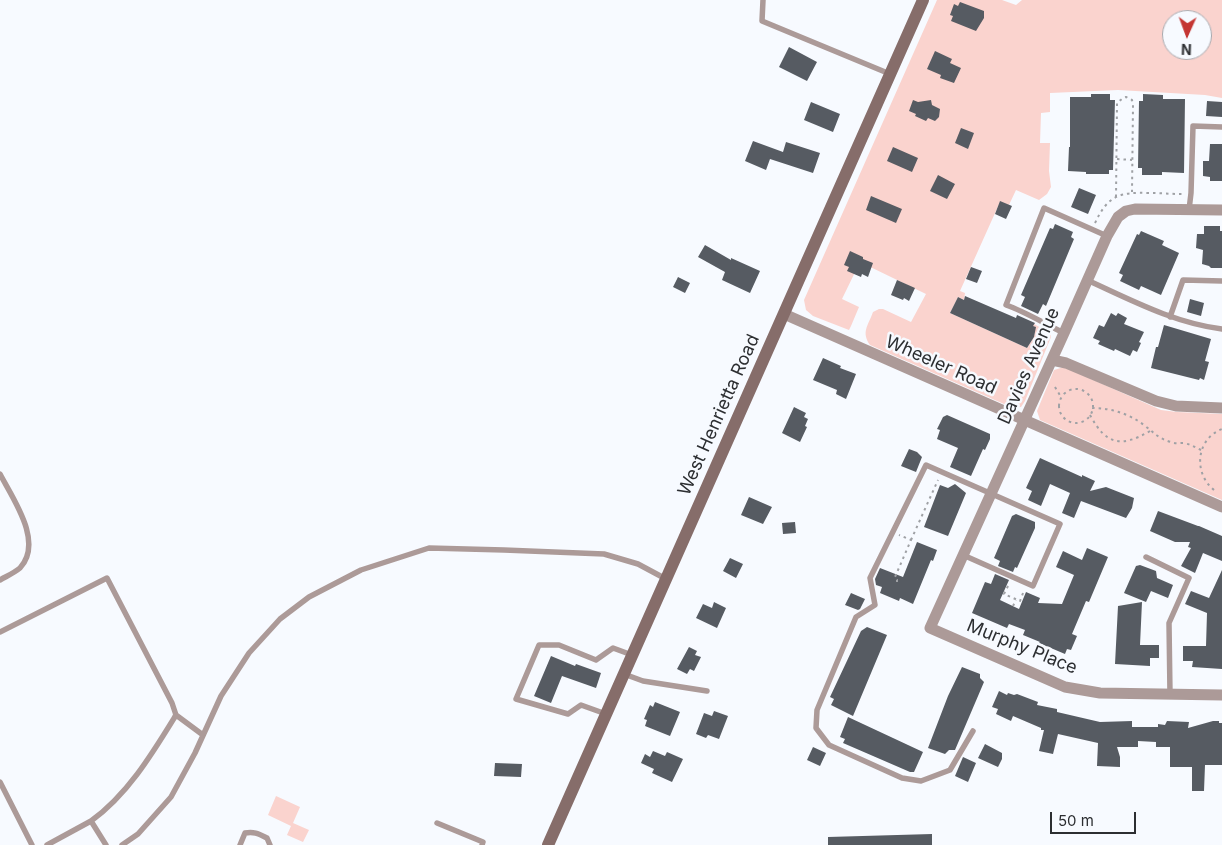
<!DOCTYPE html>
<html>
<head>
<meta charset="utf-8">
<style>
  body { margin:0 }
  #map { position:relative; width:1222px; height:845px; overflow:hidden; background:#f7faff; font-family:Inter,sans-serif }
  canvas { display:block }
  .north { position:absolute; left:1162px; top:10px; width:50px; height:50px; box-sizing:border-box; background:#f7faff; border:1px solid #a6a8ad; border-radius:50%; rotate:182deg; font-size:14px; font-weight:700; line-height:20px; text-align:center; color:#2c2e31 }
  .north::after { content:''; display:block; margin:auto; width:18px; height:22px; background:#c43633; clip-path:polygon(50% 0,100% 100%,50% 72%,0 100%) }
  .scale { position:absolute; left:1050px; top:812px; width:86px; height:22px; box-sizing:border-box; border:2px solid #2c2e31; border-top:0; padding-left:6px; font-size:15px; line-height:18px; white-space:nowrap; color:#2c2e31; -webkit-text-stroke:4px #f7faff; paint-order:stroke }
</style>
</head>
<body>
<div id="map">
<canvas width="1222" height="845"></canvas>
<div class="north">N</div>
<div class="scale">50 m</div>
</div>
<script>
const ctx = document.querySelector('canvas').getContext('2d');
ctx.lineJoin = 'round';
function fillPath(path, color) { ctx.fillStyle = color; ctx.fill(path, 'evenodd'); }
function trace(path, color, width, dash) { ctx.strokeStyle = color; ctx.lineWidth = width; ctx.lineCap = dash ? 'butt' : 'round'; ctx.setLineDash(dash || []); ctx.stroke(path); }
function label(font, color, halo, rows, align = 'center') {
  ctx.font = font + ' Inter,sans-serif'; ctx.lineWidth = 5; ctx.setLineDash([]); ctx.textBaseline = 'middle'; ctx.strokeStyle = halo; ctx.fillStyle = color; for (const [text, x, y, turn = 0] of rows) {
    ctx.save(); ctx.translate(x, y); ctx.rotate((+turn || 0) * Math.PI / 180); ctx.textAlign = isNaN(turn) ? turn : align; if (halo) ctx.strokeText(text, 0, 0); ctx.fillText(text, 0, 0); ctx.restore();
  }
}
fillPath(new Path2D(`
  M937,0H1002L1016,5L1022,0H1222V98L1205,95L1118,90L1050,93V112L1041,113L1040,143H1050L1049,171L1051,187L1047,194L1039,200L1016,190L1009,205L1000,202L960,291L965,293L964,300L958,297L950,313L1027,348L1034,337L1035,327L1031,325L1034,324L1050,333L1051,337L1025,401L1021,407L1013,408L870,345C861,332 868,326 873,312L879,309H883L911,322L926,294L860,262L842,299L859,307L851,326L849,330L813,316L806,310L804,300ZM1172,20H1202V50H1172Z
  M1064,367L1161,410L1177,412L1222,414V500L1040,420L1037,411L1054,370Z
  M276,796L300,807L293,823L309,830L303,842L287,835L291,826L268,815Z`), '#fad3ce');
fillPath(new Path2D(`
  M960,2L984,11V18L976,31L951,21L953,16L950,15L954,4L958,6Z
  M789,47L817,62L807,81L779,67Z
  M935,51L952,59L950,63L961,68L954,83L940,78L941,75L927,69Z
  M1091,94H1110V100H1115L1113,170H1109V174H1086V172L1068,171L1069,147H1070V97H1091Z
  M1143,94L1163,95V99H1185L1184,173L1162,172V175H1142V168H1138L1139,101H1143Z
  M913,100L918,102L931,100L932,105L940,109L939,117L935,121L928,118L926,121L915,116L916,114L909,111Z
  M1207,101L1222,102V117L1206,116Z
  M811,102L840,114L833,132L804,120Z
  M961,128L974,133L968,149L955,143Z
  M753,141L783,152L786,142L820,153L813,173L770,159L766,170L745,161Z
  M1210,144H1222V181H1210V177L1203,176V161H1209Z
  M893,147L918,158L912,172L887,161Z
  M938,175L955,184L947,199L930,191Z
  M1079,188L1096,195L1088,214L1071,207Z
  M871,196L902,209L896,223L866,210Z
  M1000,201L1012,206L1006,219L995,214Z
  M1055,224L1073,232L1071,237L1074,239L1046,306L1043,304L1038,314L1021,306L1025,297L1021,295L1050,228L1053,229Z
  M1204,226H1220V231H1222V268H1211L1209,266L1202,264L1203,250L1196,248L1197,234H1204Z
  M1141,231L1164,241L1162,245L1179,253L1161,295L1141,286L1139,290L1120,281L1123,275L1119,273L1137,234L1139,235Z
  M705,245L731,260V258L760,271L750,293L722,280L725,272L698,257Z
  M850,251L863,257V259L873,263L868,277L862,274L861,277L847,271L849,267L844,265Z
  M971,267L982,271L977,283L966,279Z
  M678,277L690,283L685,293L673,287Z
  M897,280L915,288L909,301L904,298L903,300L891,295Z
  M965,296L1016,318L1017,315L1035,323L1033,326L1036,327L1034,337L1027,348L950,313L958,297L964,300Z
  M1190,299L1204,303L1201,316L1187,312Z
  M1111,313L1116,316L1118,313L1127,318L1124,324L1144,332L1139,342L1141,343L1137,352L1133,350L1130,356L1115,349L1114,351L1098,344L1100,341L1093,338L1099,325L1104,327Z
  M1164,325L1211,339L1205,361L1209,362L1204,380L1200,378L1199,380L1151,368L1156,347H1158Z
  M823,358L841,366L840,368L856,374L846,399L836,394L837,390L813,380Z
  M794,407L806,413L804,417L808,419L805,426L807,427L800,442L782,433Z
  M947,415L990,434V439L985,450L983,449L971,476L950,467L958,448L937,439L940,430L937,429L943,417Z
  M909,449L917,452L922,457L916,472L901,466Z
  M1040,458L1082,477V475L1095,481L1090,491L1106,487L1134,498L1132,508L1126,518L1081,501L1074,518L1062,513L1070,493L1050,484L1041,506L1028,500L1032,491L1026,488Z
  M955,484L966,493L948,536L924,527L940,485L948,488Z
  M749,497L772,507L763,524L741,515Z
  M1158,511L1198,526H1199L1222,536V561L1203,553L1195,573L1181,566L1191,548L1188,547L1190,542H1175L1150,531Z
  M1016,514L1035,522V528L1017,568L1015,567L1013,572L998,566L1000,561L994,558L1012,516Z
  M795,522L796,533L783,534L782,523Z
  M917,542L937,550L933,561L931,560L913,604L900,598L899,601L880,593L882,587L876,585L875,579L880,568L903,577Z
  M1087,548L1108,557L1089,602L1086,601L1072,634L1077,636L1071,650L1067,649L1065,654L1039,643L1040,642L1023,635L1025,630L1009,624L1007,628L972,613L985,582L991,584L995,574L1009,580L1000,600L1019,609L1026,592L1040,598L1038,603L1062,604L1074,575L1056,567L1063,551L1082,560Z
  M730,558L743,564L736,578L723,571Z
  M1140,565L1156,571L1157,578L1173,585L1168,598L1151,591L1146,602L1124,593L1136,566Z
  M1222,570V669L1192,667L1193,661H1183V646H1206L1207,613L1185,604L1191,591L1209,598Z
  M851,593L865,599L860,609L858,610L845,605Z
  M714,602L726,608L717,628L696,618L703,604L712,608Z
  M1142,602L1140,645H1159V658H1150V666L1115,664L1118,606Z
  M867,627L887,635L853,716L831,705L834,699L830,697L861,631Z
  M689,647L697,651L695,655L701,657L694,671L690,669L687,674L677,669Z
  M551,656L575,666L576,664L601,673L596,688L562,676L551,703L534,696Z
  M962,667L980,674V678L984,682L955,750H949L945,754L928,748L948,696Z
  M999,691L1007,695L1008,693L1014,695L1017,694L1038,702L1037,705L1057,709V712L1100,722L1132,721V727H1158V724L1165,725L1167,721L1189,722L1188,728L1213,721H1219V723H1222V765H1205L1204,791H1192V767H1170V747H1156V742L1138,741V747H1117L1120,757V767L1097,766L1098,743L1058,734L1053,754L1039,751L1044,730H1041V728L1013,716L1011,721L996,714L998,709L992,707Z
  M655,702L680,712L670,736L645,726L647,720L644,719L650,705L653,707Z
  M714,711L728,716L719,739L708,735L706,738L696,734L704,713L712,716Z
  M848,717L923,752L914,772H910L843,743L845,739L840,737Z
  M985,744L1002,753V759L998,767L978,758Z
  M813,747L826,753L820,766L807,760Z
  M653,751L665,756L667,752L683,759L672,782L652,773L654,769L641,763L645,754L650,757Z
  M963,757L976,763L968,782L955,776Z
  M495,763L522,764L521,777L494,776Z
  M932,834V845H828V837Z`), '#565b62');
trace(new Path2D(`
  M1117,159L1132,160
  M1116,197L1117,103L1123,98L1126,97L1132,100L1133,105L1132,192
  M1095,223C1108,195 1120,192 1149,193C1160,193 1171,194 1182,194
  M1055,387L1061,397
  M1059 406a17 17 0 1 1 34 0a17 17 0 1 1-34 0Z
  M1092,408C1112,408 1129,414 1144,425C1153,432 1159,439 1171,442C1175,444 1179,443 1183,443C1190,444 1195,447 1201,450
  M1090,415C1106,445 1121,448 1150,431
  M1214,490C1193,473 1196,439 1222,429
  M911,540L938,480
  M897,582V580L895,579V577L911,540L899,535
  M1008,586L1004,594L1020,601L1023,593
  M1013,606L1016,600`), '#9fa1a5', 2, [2.5, 4]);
trace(new Path2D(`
  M763,0L762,21L890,74
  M1189,210L1191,193L1193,126L1222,127
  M1087,280C1131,300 1174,323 1222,329
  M1170,317L1183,280L1222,281
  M1064,333C1045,324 1026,312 1006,305L1044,208L1107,236
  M0,474C13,499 44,542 20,568C14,573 7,576 0,580
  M963,555L1033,586L1060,524L926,465L870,578L875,605L856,617L817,710L816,728L829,745L902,778L921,781L950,770L973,731
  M1146,557L1189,578L1169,623L1170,694
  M0,632L107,578L172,703L176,715L203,735
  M624,674L643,681L707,691
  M606,714L581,705L568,714L516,699L539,645H559L596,660L613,648L632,655
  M0,782L32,845
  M91,821C128,794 152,754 176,715
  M437,823L483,842L482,845
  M47,845L91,821L106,845
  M122,845L138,834L171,797L195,753L221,696L249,653L280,619L309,597L361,570L429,548L504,550L604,554L638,564L666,579
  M240,845L245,833C254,831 259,834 267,838L270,845`), '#ac9a98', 5.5);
trace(new Path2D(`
  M1222,210L1135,209L1126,211L1118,217L1107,236L1064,333L930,628L1065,687L1100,693L1222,695
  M784,314L1222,507
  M1052,360L1066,363L1156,401L1176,406L1222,408`), '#ac9a98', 11);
trace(new Path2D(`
  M548,845L923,0`), '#866d6a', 12);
label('18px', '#2c2e31', '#f7faff', [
  ["Wheeler Road",941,365,24],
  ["Davies Avenue",1029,366,-66],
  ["West Henrietta Road",719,415,-66],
  ["Murphy Place",1022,647,22]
]);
</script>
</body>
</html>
